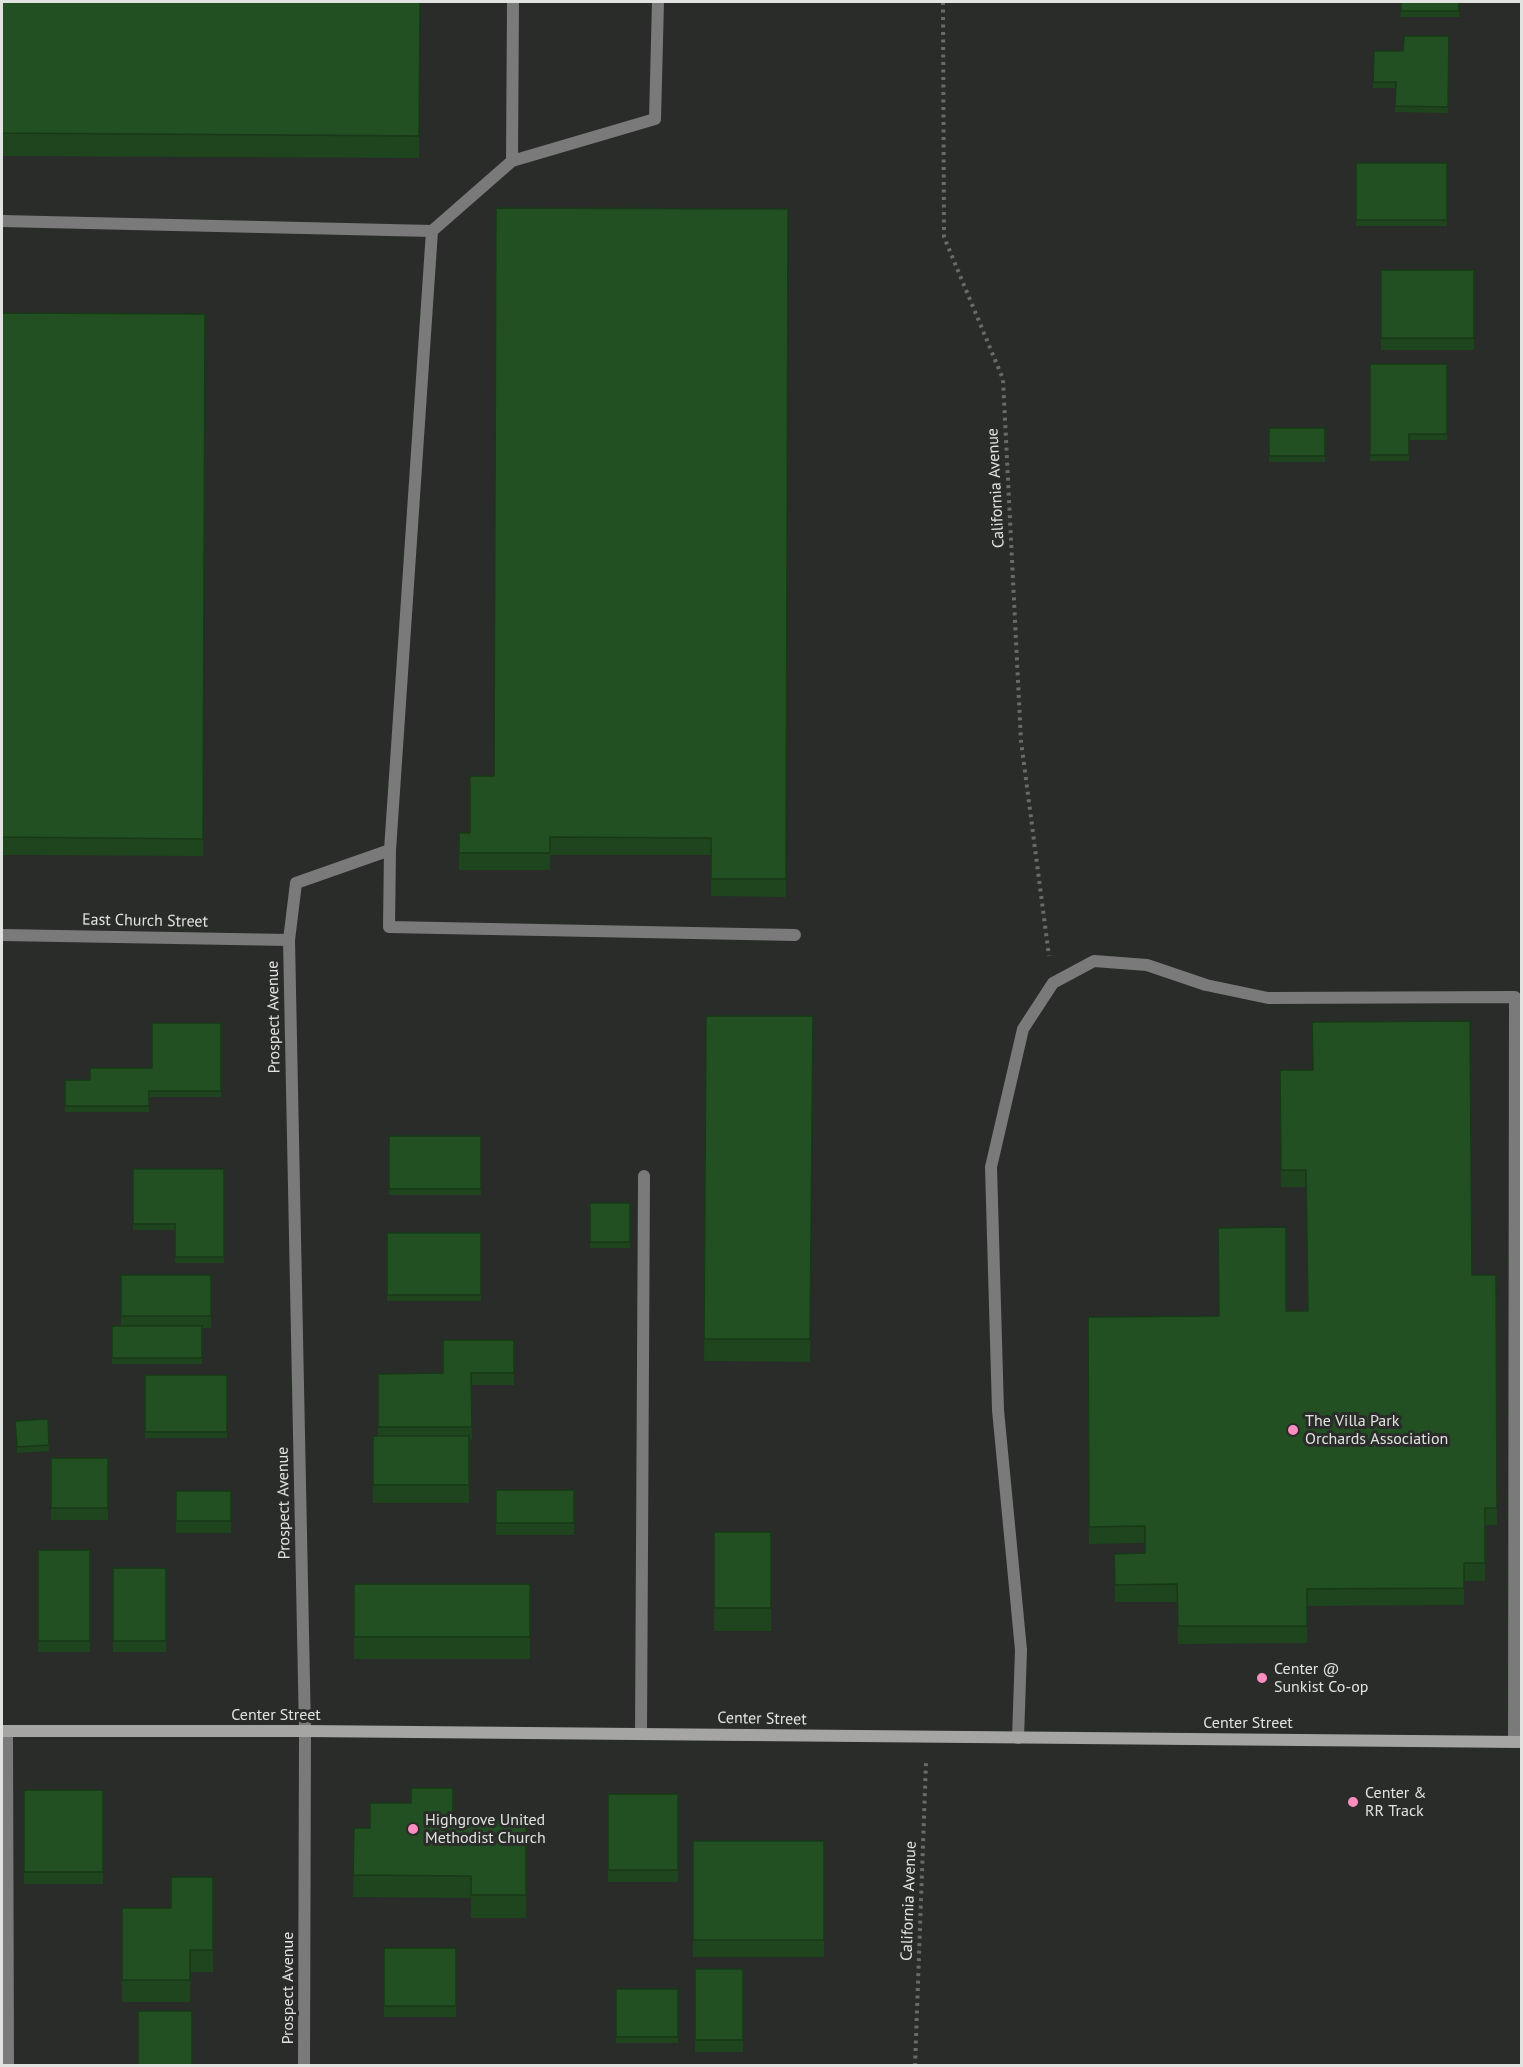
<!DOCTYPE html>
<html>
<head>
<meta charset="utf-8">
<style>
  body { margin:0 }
  #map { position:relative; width:1523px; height:2067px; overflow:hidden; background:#2a2c2a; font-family:"PT Sans",sans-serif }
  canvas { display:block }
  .frame { position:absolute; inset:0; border:3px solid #e1e3e1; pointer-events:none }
</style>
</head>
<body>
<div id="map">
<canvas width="1523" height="2067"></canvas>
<div class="frame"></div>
</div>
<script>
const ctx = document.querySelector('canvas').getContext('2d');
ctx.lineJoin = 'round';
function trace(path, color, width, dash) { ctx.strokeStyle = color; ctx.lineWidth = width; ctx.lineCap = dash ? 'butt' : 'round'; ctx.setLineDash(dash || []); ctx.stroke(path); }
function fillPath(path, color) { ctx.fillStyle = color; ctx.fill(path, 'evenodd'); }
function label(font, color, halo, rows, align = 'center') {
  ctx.font = font + ' "PT Sans",sans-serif'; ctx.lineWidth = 6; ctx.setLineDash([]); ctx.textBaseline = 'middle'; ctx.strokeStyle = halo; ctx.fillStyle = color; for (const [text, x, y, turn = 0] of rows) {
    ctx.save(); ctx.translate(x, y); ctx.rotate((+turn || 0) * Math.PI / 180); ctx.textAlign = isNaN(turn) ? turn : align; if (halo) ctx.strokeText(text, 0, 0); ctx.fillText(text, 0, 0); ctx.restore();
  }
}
trace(new Path2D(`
  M943,2L944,237L1003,379L1021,741L1049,956
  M915,2066L926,1762`), '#696b69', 4, [3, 4.5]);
trace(new Path2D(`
  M512,161L655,119L658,2
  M2,221L432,231
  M390,850L389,927L795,935
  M289,940L296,883L390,850L432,231L512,161L513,2
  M7,1731L8,2066
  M641,1734L644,1176
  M1018,1738L1021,1650L998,1410L991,1167L1023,1029L1053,983L1094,961L1147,965L1206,985L1268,998L1515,997L1514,1742`), '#797a79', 12);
trace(new Path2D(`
  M2,935L289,940L305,1731`), '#797a79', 12);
trace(new Path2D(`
  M304,2066L305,1731`), '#797a79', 12);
trace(new Path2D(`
  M2,1731H305L1522,1742`), '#a5a6a4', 12);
fillPath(new Path2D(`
  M2,2H420L419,158L2,156Z
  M1401,2H1459V17H1401Z
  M1449,36L1448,113L1395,112L1396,88H1373L1374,51H1403Z
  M1356,163H1447V226H1356Z
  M788,209L786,897L711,896V855H550V870H459V833H470L494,776Z
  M1381,270H1474V350H1381Z
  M2,313L205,314L203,856L2,855Z
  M1370,364H1447V440H1409V461H1370Z
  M1269,428H1325V462H1269Z
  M706,1016H813L810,1362L704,1361Z
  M221,1023V1097H149V1112H65V1080H90L152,1068Z
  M1280,1070L1472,1275H1496L1497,1525H1485V1581H1464V1605L1307,1606V1643L1178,1644L1177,1602H1115L1114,1554L1145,1553V1543L1089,1544L1088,1317L1219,1316L1286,1311H1308L1306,1187H1281Z
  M389,1136H481V1195H389Z
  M133,1169H224V1263H175V1230H133Z
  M590,1203H630V1248H590Z
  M387,1233H481V1301H387Z
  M121,1275H211V1328H202V1364H112V1326H121Z
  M514,1340V1385H471L472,1439H469V1503H373V1436H378V1374L443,1373Z
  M145,1375H227V1438H145Z
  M48,1419L49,1451L17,1453L15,1427Z
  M51,1458H108V1520H51Z
  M496,1490H574V1535H496Z
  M176,1491H231V1533H176Z
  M714,1532H771V1631H714Z
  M38,1550H90V1652H38Z
  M113,1568H166V1652H113Z
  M354,1584H530V1659H354Z
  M24,1790H103V1884H24Z
  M608,1794H678V1882H608Z
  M453,1819H526V1918H471V1898L353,1897L354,1828H370Z
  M693,1841H824V1957H693Z
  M213,1877V1972H190V2002H122V1908H171Z
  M384,1948H456V2017H384Z
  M695,1969H743V2052H695Z
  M616,1989H678V2043H616Z`), '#1e451d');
const building = new Path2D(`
  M2,2H420L419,136L2,133Z
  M1401,2H1459V11H1401Z
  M1404,36H1449L1448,107L1395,106L1396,82H1373L1374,51H1403Z
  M1356,163H1447V220H1356Z
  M496,208L788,209L786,879H711V838L550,837V853H459V833H470V776H494Z
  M1381,270H1474V338H1381Z
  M2,313L205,314L203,839L2,837Z
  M1370,364H1447V434H1409V455H1370Z
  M1269,428H1325V456H1269Z
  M706,1016H813L810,1339H704Z
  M1470,1021L1472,1275H1496L1497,1508H1485V1563H1464V1588L1307,1589V1626H1178L1177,1584L1115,1585L1114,1554L1145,1553V1526L1089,1527L1088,1317L1219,1316L1218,1228L1286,1227V1311H1308L1306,1170H1281L1280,1070H1313L1312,1022Z
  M152,1023H221V1091H149V1106H65V1080H90V1068H152Z
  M389,1136H481V1189H389Z
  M133,1169H224V1257H175V1224H133Z
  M590,1203H630V1242H590Z
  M387,1233H481V1295H387Z
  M121,1275H211V1316H121Z
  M112,1326H202V1358H112Z
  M443,1340H514V1373H471L472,1427H378V1374L443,1373Z
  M145,1375H227V1432H145Z
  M48,1419L49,1445L17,1447L15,1421Z
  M373,1436H469V1485H373Z
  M51,1458H108V1508H51Z
  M496,1490H574V1523H496Z
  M176,1491H231V1521H176Z
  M714,1532H771V1608H714Z
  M38,1550H90V1641H38Z
  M113,1568H166V1641H113Z
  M354,1584H530V1637H354Z
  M411,1788H453V1819H526V1895H471V1876L353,1875L354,1828H370V1803H411Z
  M24,1790H103V1872H24Z
  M608,1794H678V1870H608Z
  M693,1841H824V1940H693Z
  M171,1877H213V1950H190V1980H122V1908H171Z
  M384,1948H456V2006H384Z
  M695,1969H743V2040H695Z
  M616,1989H678V2037H616Z
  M138,2011H192V2066H138Z`);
fillPath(building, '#235022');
trace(building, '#183818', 1.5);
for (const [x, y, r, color] of [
  [1293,1430,6,"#fd8ebf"],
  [1262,1678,6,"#fd8ebf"],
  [1353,1802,6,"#fd8ebf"],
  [413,1829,6,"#fd8ebf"]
]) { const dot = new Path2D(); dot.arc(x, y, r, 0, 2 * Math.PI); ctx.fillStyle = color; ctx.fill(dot); trace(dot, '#2a2c2a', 2); }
label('16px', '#e1e3e1', '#2a2c2a', [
  ["California Avenue",996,488,-93],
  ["East Church Street",145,921,1],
  ["Prospect Avenue",274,1017,-91],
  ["Prospect Avenue",284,1503,-91],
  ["Center Street",276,1715],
  ["Center Street",762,1719,1],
  ["Center Street",1248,1723],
  ["California Avenue",909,1901,-88],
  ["Prospect Avenue",288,1988,-90]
]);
label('16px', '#e1e3e1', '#2a2c2a', [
  ["The Villa Park",1305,1421],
  ["Orchards Association",1305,1439],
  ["Center @",1274,1669],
  ["Sunkist Co-op",1274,1687],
  ["Center &",1365,1793],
  ["RR Track",1365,1811],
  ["Highgrove United",425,1820],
  ["Methodist Church",425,1838]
], 'left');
</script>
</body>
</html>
